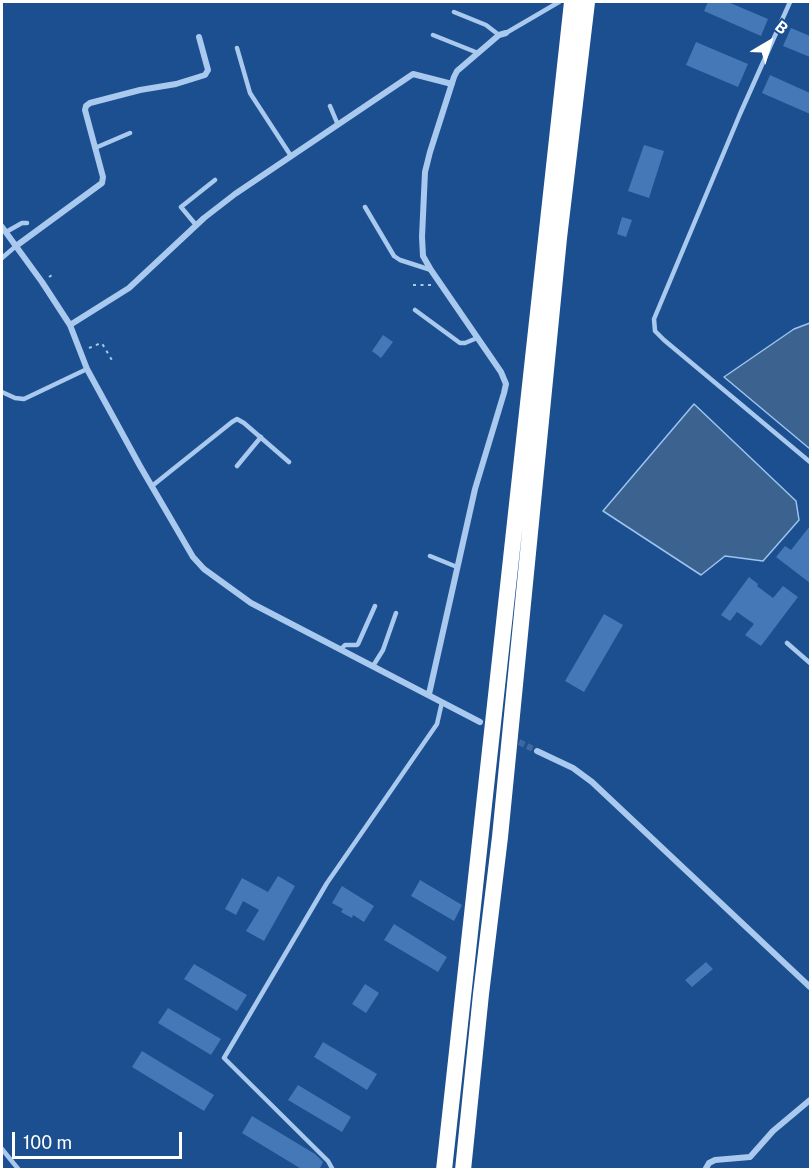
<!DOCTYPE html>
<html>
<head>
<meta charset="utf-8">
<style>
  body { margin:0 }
  #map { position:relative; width:812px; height:1171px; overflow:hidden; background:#1b4f8f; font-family:"Public Sans",sans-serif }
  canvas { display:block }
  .frame { position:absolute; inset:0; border:3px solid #fff; pointer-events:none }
  .north { position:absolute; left:740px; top:12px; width:60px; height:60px; -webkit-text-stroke:4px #1b4f8f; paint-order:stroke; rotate:38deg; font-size:16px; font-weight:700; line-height:24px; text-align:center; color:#fff }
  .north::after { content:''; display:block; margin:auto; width:21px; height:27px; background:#fff; clip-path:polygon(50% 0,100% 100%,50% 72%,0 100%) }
  .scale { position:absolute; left:12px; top:1132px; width:170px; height:27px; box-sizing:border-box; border:3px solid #fff; border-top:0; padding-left:8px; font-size:18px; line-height:21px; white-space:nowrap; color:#fff; -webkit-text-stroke:4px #1b4f8f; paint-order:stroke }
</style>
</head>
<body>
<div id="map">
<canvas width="812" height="1171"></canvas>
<div class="frame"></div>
<div class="north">B</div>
<div class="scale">100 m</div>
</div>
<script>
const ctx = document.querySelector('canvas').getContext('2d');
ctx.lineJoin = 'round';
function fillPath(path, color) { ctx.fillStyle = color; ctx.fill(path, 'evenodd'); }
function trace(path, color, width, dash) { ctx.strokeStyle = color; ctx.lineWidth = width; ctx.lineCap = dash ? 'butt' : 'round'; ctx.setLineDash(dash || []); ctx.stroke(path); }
const water = new Path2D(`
  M810,323V449L724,377L794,329Z
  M694,404L796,501L799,520L763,561L725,556L701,575L603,511Z`);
fillPath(water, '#3c6290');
trace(water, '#9cc4f0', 1.5);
fillPath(new Path2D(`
  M708,2H728L768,19L761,36L704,11Z
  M791,28L810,36V57L783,46Z
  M696,42L748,64L738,87L686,65Z
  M770,75L810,93V114L762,93Z
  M644,145L664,151L649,198L628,191Z
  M622,217L632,220L626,237L617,234Z
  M383,335L393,342L381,358L372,351Z
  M810,526V583L776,557L785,546L791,550Z
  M749,577L758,584L757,586L773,598L783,586L798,597L761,646L745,635L754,624L737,612L730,621L721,615Z
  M604,614L623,625L584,692L565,681Z
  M278,876L295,886L264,941L246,931L259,910L243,901L236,915L225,909L242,878L268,892Z
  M420,880L462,905L454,921L411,896Z
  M342,886L374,906L364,922L353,915L352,918L341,912L343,909L332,903Z
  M394,924L447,957L438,972L384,940Z
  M706,962L713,969L692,987L685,980Z
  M194,964L247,995L237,1011L184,979Z
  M365,984L379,993L366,1013L352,1004Z
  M168,1008L221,1039L211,1055L158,1023Z
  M323,1042L377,1074L367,1090L314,1057Z
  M142,1051L214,1095L204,1111L132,1067Z
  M298,1085L351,1117L342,1132L288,1100Z
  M252,1116L315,1154L323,1162L319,1170H303L242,1133Z`), '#4478b7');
trace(new Path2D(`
  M511,738L537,751`), '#3d69a0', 6, [6, 3]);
trace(new Path2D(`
  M49,277L55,273
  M413,285H432
  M89,348L101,343L103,345L113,362`), '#a9c9ee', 2, [3, 4.5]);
trace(new Path2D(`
  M790,2L740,114L654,319L655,331L664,340L810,462
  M454,12L486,25L499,35
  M506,33L559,2
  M433,35L478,53
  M237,48L250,93L291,156
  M330,106L338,125
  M95,148L130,133
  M365,207L394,256L400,260L431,270
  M196,225L181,207L215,180
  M6,232L22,223H27
  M2,258L16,246
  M415,310L460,343H465L477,338
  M2,392L15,398L24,399L87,369
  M237,466L261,437
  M152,486L232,422L237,419L244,423L289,462
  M430,556L457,567
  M787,643L810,663
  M341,649L345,645H357L358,644L375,606
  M373,666L383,650L396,613
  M2,1149L19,1170
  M333,1170L328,1161L224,1058L327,883L437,724L442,702`), '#a9c9ee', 4.5);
trace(new Path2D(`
  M2,227L42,282L70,325L87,369L140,466L193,557L204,569L251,603L480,722
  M16,246L102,183L103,177L85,110L86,106L90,103L140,90L176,84L205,75L208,70L199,37
  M70,325L129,288L204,218L235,194L413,74L452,84
  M429,694L475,489L504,393L506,384L501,372L431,270L423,256L422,237L425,172L430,152L454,77L457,71L499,35L506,33
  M537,751L573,768L592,782L810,987
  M705,1170L709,1163L715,1160L750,1157L773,1131L810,1100`), '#a9c9ee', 6);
trace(new Path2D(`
  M444,1170L572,2
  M463,1170L481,994L500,837L559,238L587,2`), '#fff', 16);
</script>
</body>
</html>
